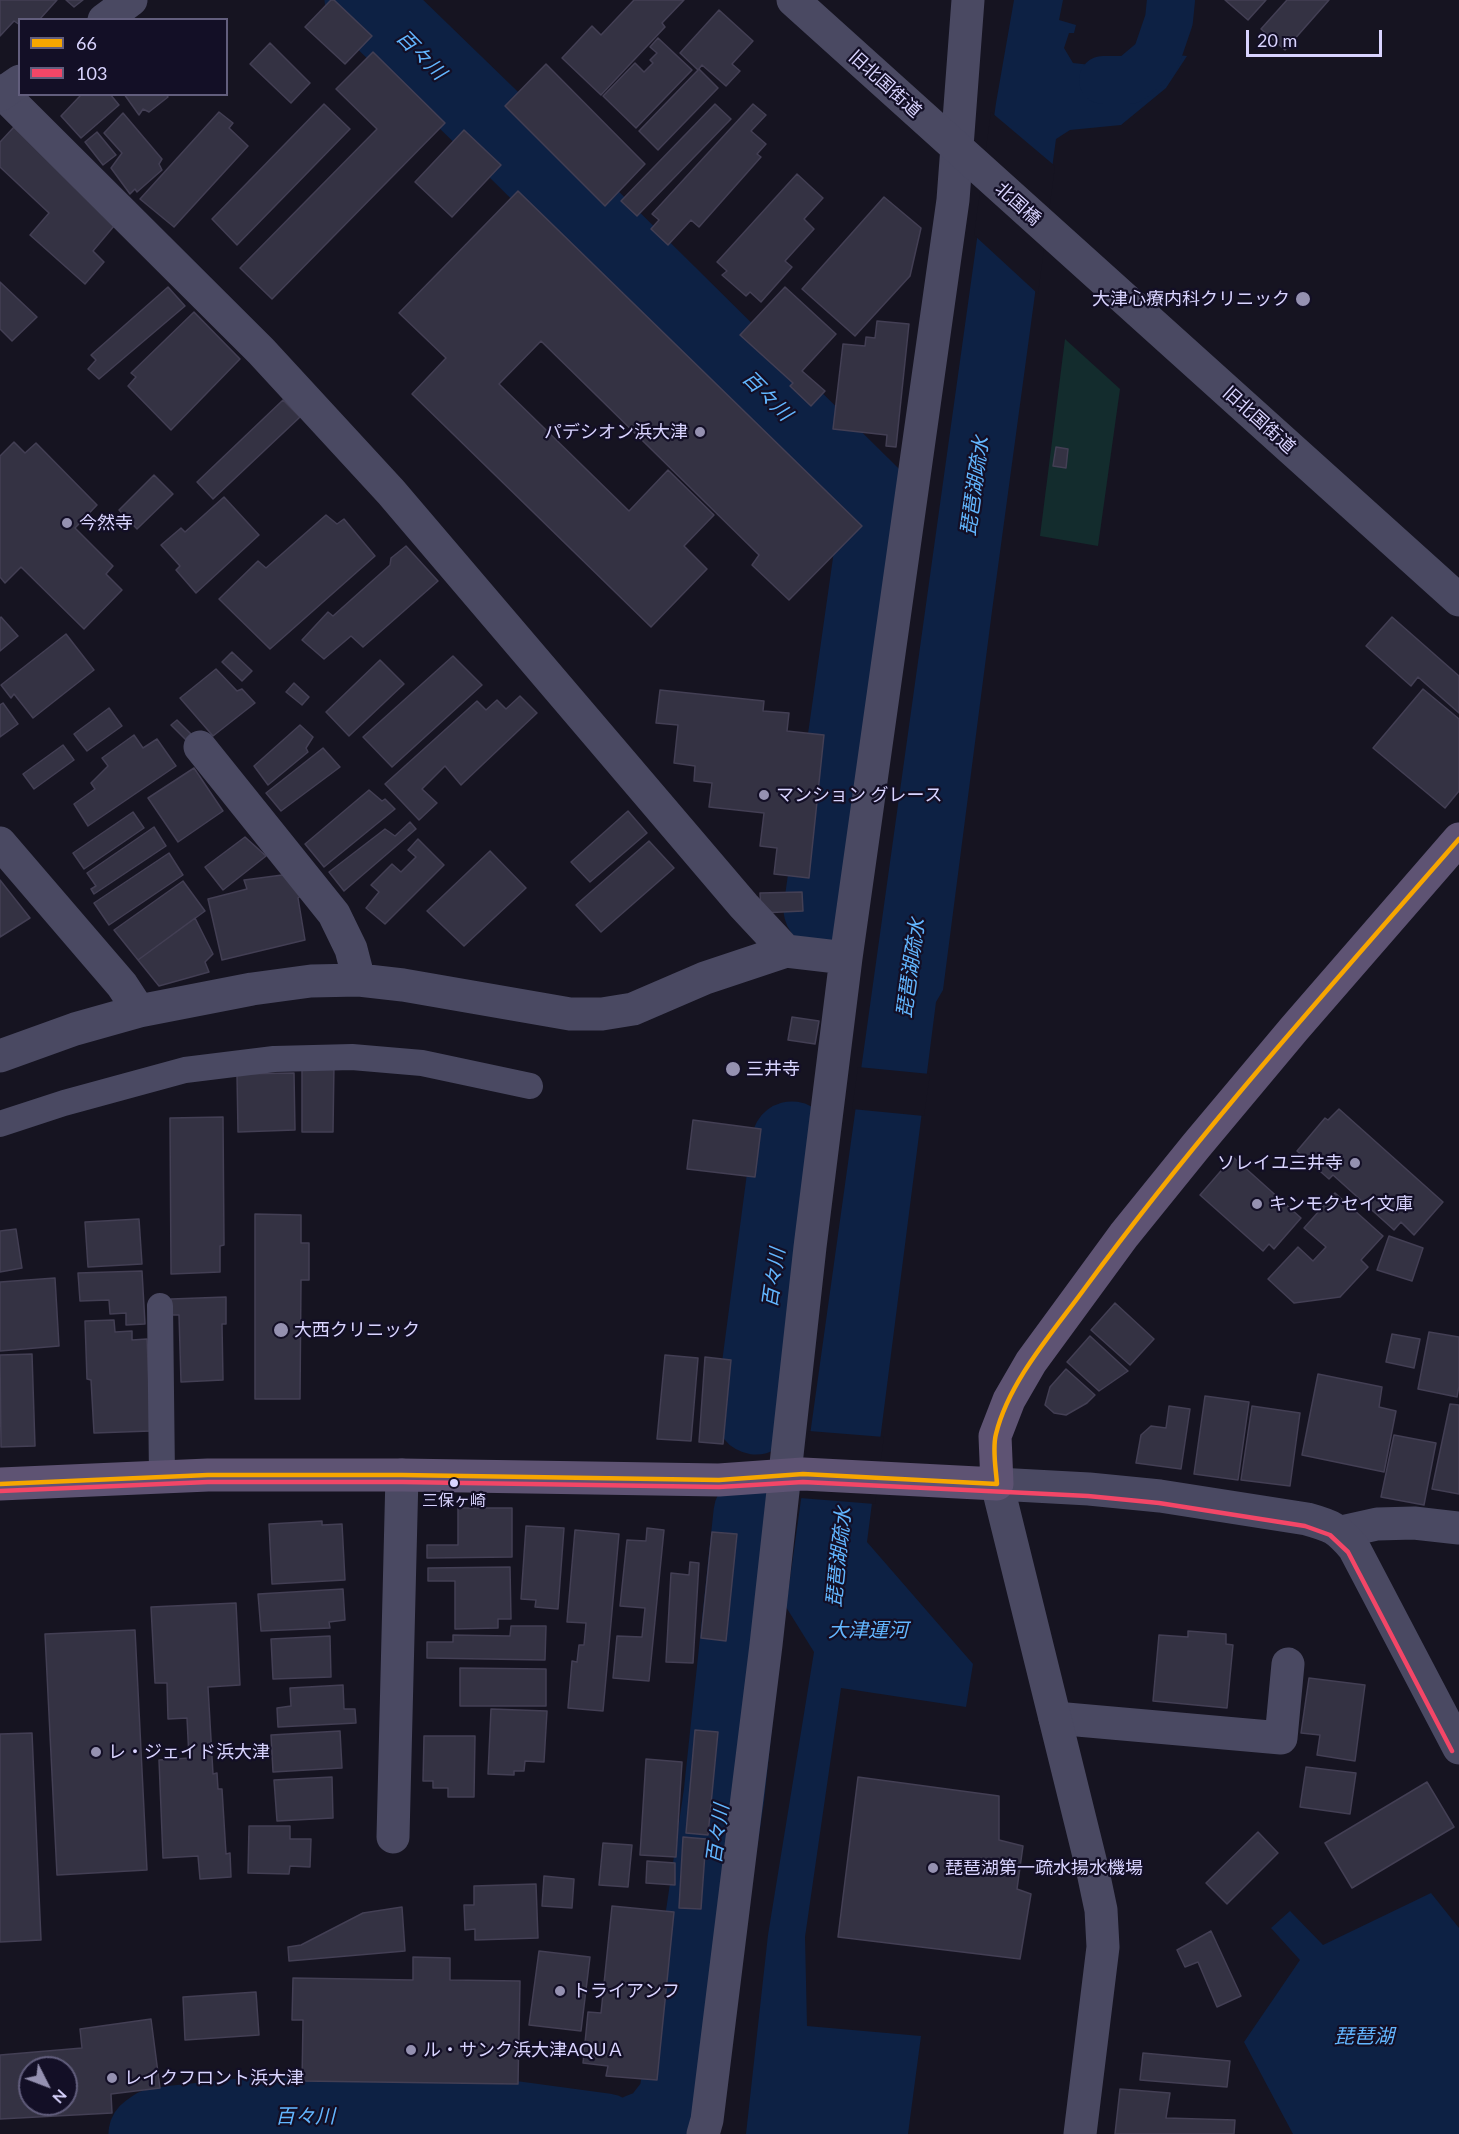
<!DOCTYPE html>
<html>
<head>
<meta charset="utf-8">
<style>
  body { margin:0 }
  #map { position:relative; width:1459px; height:2134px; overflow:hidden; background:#161421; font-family:Lato,sans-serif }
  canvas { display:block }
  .legend { position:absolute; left:18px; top:18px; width:210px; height:78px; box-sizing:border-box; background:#130f26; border:2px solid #625e7d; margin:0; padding:8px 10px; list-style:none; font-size:18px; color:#d9d4ff }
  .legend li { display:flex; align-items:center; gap:12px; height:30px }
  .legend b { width:30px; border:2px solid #625e7d }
  .north { position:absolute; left:18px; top:2056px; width:60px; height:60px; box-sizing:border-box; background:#130f26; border:2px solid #625e7d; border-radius:50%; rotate:132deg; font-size:16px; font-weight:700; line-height:24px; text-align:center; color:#d9d4ff }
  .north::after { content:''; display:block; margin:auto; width:21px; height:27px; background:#9591b1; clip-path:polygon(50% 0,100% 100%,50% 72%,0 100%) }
  .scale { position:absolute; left:1246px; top:30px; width:136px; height:27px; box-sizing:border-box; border:3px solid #d9d4ff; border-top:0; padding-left:8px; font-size:18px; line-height:21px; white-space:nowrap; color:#d9d4ff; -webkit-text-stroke:4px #130f26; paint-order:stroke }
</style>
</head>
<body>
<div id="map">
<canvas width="1459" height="2134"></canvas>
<ul class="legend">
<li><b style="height:8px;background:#f7a600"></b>66</li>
<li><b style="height:8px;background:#f34667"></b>103</li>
</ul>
<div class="north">N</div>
<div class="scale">20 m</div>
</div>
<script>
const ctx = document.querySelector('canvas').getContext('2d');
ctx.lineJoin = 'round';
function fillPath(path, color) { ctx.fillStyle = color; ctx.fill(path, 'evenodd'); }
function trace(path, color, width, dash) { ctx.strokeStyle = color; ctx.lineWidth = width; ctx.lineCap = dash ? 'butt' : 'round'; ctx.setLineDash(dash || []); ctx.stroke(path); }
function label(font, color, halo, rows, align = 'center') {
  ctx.font = font + ' Lato,"Noto Sans JP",sans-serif'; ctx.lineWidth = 4.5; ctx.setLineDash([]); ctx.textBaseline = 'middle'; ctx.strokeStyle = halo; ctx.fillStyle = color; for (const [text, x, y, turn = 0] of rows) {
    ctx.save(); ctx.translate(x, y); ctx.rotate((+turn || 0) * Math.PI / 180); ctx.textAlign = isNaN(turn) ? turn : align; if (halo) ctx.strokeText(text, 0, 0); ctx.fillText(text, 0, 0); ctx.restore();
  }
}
fillPath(new Path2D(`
  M1065,339L1120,389L1098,546L1040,536Z`), '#132c2d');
fillPath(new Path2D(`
  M1014,0H1063L1059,20L1076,25L1074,33H1069L1064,48L1073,63L1109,67L1121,64L1135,51L1187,56L1166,88L1121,125L1070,130L1056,139L992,611L943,990L936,1002L867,1542L973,1664L966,1707L841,1688L805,1937L807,2026L921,2036L908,2134H746L768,1935L814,1652L786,1607L996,103Z
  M1431,1893L1459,1928V2134H1293L1244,2042L1300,1960L1271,1928L1290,1911L1323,1945Z`), '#0d2144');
fillPath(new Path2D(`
  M991,112L1055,166L1038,294L974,235Z
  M858,1067L930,1074L924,1116L852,1109Z
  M809,1431L884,1437L875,1504L800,1498Z`), '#161421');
trace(new Path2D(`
  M1103,80H1130L1156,58L1169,20L1171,0`), '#0d2144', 48);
trace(new Path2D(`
  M365,0L491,122L881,508L824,909
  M756,1414L792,1142
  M149,2134L156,2129L174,2126L279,2115L509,2121L605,2134
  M640,2134L658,2127L679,2100L724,1795L754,1513`), '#0d2144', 81);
const building = new Path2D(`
  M0,0H57L39,20H20V25L14,21L0,36Z
  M66,0H83L74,7Z
  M331,0H334L372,36L345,64L305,27Z
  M634,0H684L662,23L665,27L601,95L562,58L592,26L601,35Z
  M1225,0H1266L1248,20Z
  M1287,0H1329L1285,50L1261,29Z
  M719,10L753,41L732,64L740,71L726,86L702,65L698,70L680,53Z
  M658,38L692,70L636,128L603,96L635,63L644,72L653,63L650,60L657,53L650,47Z
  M270,43L310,83L291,103L250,64Z
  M373,52L445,123L272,299L240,268L377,129L336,89Z
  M546,64L645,164L605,206L505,106Z
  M699,69L718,88L658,150L639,131Z
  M78,94H110L119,105L81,138L61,116L80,96Z
  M124,94H166L168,97L149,112L143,109L139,115Z
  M324,104L350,129L237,245L212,219Z
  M715,104L731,119L637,216L621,201Z
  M753,104L766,115L751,131L766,144L757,154L761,157L699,227L691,220L668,245L651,229L659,220L652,214Z
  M219,112L233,123L229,128L248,146L174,227L140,199Z
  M123,113L162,159L159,164L162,170L137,192L135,189L130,194L111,168L122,153L104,133Z
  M14,127L114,226L93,251L104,262L85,284L30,235L49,213L0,167V142Z
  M464,130L501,165L452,217L415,182Z
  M97,132L116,155L103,165L85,142Z
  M797,174L823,198L804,219L814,229L785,261L792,267L761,302L750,292L746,296L722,275L727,271L717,262Z
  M518,191L862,526L789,600L752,565L759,555L541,341L499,384L629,511L668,470L714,515L684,546L707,569L651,627L412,394L446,358L399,313Z
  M884,197L921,228L910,276L855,336L802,289Z
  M0,282L37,317L12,341L0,329Z
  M168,287L185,306L99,379L88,369L96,360L91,355Z
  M785,287L836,334L802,371L825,391L811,406L790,386L793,383L740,335Z
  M194,312L240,359L171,430L128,386L136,377L131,373Z
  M877,321L909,324L896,447L886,446L887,435L833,429L843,344L865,346L866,337L875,338Z
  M283,400L300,417L213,499L197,482Z
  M14,442L25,453L36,443L97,505L75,528L113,566L106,574L122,590L84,629L21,567L5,583L0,577V456Z
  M1056,447L1068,449L1066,468L1053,466Z
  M154,475L173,494L137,529L119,510Z
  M224,497L259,535L196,593L176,570L180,566L161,545L181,528L185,532Z
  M326,515L337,524L344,519L375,556L270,649L219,599L258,561L266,568Z
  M406,546L438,581L363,647L351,636L324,659L302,640L328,612L333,616L390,565L391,558Z
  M1,617L18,636L0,651V618Z
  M1392,617L1459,676V713L1418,677L1411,686L1366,646Z
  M66,634L94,670L33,718L14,694L11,698L1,685Z
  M232,652L252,671L242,681L222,662Z
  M453,656L482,685L392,767L363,737Z
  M380,660L404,684L349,736L326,712Z
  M216,669L237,691L242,689L255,703L213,736L180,698Z
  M294,683L309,697L302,705L286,692Z
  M1423,689L1459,719V791L1445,808L1373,748Z
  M660,690L764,701L763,711L789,713L787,731L824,735L809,878L774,874L777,848L760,846L764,813L709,807L712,783L694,781L695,766L674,763L678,725L656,723Z
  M520,696L537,713L461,785L445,766L422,789L437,803L419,820L385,784L477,701L486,710L497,700L506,709Z
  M3,703L18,724L0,737V705Z
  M109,708L122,726L87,751L74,734Z
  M177,720L195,738L190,744L171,725Z
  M300,725L313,737L306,748L308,752L268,785L254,766Z
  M134,735L143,748L157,739L176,766L88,826L74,804L95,789L91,783L108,766L102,758Z
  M63,745L74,760L34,789L23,774Z
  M323,748L340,767L281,811L266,793Z
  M194,768L223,811L178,842L148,798Z
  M369,790L382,801L385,799L395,809L324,867L305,844Z
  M628,811L647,833L590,882L571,862Z
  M133,812L144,828L84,869L73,853Z
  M410,822L416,829L344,891L329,872L385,829L395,836Z
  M154,827L166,846L94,894L91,889L96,886L87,873Z
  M245,837L266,856L223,890L205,867Z
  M418,839L444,865L385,924L366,908L379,892L371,885L392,864L401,872L416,857L408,850Z
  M649,841L674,868L601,932L576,905Z
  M490,851L526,888L464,946L427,911Z
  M169,853L183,875L109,925L94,903Z
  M290,874L309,890L298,898L305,940L222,960L208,899L247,889L244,880Z
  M0,880L30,918L0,937Z
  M183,881L205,911L138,960L114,930Z
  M802,892L803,911L761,913L760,893Z
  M195,918L213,954L205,962L209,972L159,986L138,960Z
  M792,1017L819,1021L815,1044L788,1040Z
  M302,1063H334L333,1132H302Z
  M294,1073L295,1130L238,1132L237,1074Z
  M1339,1109L1443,1202L1414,1235L1401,1222L1394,1230L1333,1175L1329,1179L1297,1151L1325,1118L1328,1120Z
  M223,1117L224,1245L220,1246V1272L171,1274L170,1118Z
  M693,1120L761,1129L755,1177L687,1169Z
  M1233,1157L1301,1218L1274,1249L1269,1244L1263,1251L1200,1195Z
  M1335,1193L1383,1236L1361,1260L1368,1267L1340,1297L1294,1303L1268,1279L1298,1247L1313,1261L1326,1247L1304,1228Z
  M255,1214L301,1215V1243H309V1280H301L300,1399H255Z
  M139,1219L142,1264L88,1267L85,1222Z
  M16,1229L22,1268L0,1272V1231Z
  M1389,1236L1423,1248L1412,1281L1377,1270Z
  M142,1271L145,1324L126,1325V1313L110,1314L109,1300L80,1301L78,1273Z
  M55,1278L59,1346L0,1351V1282Z
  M226,1297V1324H222L223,1380L181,1382L179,1315H172L171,1299Z
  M1115,1303L1154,1339L1130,1365L1091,1330Z
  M114,1320L115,1332L132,1331V1340L147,1339L151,1431L94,1433L91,1380L87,1379L85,1321Z
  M1429,1332L1459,1337V1386L1457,1397L1418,1389Z
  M1392,1334L1420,1339L1414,1368L1386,1362Z
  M1090,1336L1128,1371L1099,1391L1067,1362Z
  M32,1354L35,1446L1,1447L0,1355Z
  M665,1355L698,1358L691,1441L657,1439Z
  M705,1357L731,1360L723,1444L699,1442Z
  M1066,1369L1095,1395L1087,1403L1066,1415L1054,1413L1045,1405L1050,1387Z
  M1318,1374L1382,1387L1379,1407L1396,1411L1384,1472L1302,1455Z
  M1205,1396L1249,1402L1238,1480L1194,1474Z
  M1450,1404L1459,1405V1494L1432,1489Z
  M1169,1406L1190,1409L1181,1469L1136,1463L1141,1435L1151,1426L1166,1428Z
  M1252,1406L1300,1413L1290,1486L1241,1480Z
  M1394,1435L1436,1443L1424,1505L1381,1497Z
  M458,1508H512V1557L427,1558V1545H458Z
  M322,1521V1525L342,1524L345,1580L272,1584L269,1524Z
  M526,1526L564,1528L558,1609L535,1607L536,1600L521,1599Z
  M647,1528L664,1530L649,1681L613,1678L617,1636L642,1637L645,1608L620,1606L627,1540L646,1541Z
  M575,1530L619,1534L603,1711L568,1708L572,1661L577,1662L579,1645H584L586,1623L567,1622Z
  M712,1532L737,1534L726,1641L701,1638Z
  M690,1562L699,1563L693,1663L666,1662L671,1573L689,1575Z
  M510,1567L511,1619H498V1628L455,1629V1581H428V1568Z
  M343,1589L345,1620L329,1622L330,1628L261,1631L258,1594Z
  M236,1603L240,1685L208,1687L213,1774L217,1773L218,1789H222L226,1854L230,1853L231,1877L200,1879L198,1856L163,1858L159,1760L189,1758L187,1718L168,1719L167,1683H155L151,1607Z
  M511,1626H546L545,1660L427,1658V1642H453V1635L510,1636Z
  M135,1630L147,1870L57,1875L45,1634Z
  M1188,1631L1226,1634V1644L1233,1645L1227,1708L1153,1701L1159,1635L1188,1637Z
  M330,1636L331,1677L273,1679L271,1639Z
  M460,1668L546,1669V1706H460Z
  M1309,1678L1365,1685L1355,1761L1317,1755L1320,1735L1301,1733Z
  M343,1685L344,1709H355L356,1723L278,1727L277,1708L291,1706L290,1688Z
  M491,1709L547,1711L544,1762L525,1761L524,1771H514V1775L488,1774Z
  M695,1730L718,1732L708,1835L686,1833Z
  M340,1731L342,1768L273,1772L271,1735Z
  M32,1733L41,1940L0,1942V1734Z
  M424,1736H475L474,1797H448V1788H433V1781H423Z
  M646,1759L682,1762L676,1857L640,1855Z
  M1306,1767L1356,1773L1350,1814L1300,1807Z
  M332,1777L333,1818L277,1821L274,1780Z
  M858,1777L999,1796V1840L1023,1846L1017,1889L1031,1894L1020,1959L838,1937Z
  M1427,1782L1454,1827L1352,1888L1325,1843Z
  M249,1826H290V1839H311L310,1867L290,1866L289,1874L248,1873Z
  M1258,1832L1278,1853L1227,1904L1206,1883Z
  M683,1837L706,1839L701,1909L679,1908Z
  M603,1843L632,1845L628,1887L599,1885Z
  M647,1861L675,1863V1885L646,1883Z
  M544,1876L574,1879L572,1908L542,1906Z
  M536,1884L538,1938L475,1940V1929L465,1930L464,1905H474V1886Z
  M612,1906L674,1912L657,2080L606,2076L608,2066L583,2063L588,2012L601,2013Z
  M402,1907L405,1951L289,1961L288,1947L301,1945L363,1913Z
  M1211,1931L1241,1996L1217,2007L1198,1962L1185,1967L1177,1950Z
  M539,1951L590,1957L581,2031L529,2025Z
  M413,1957L450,1958V1980L520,1981L518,2084L302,2081L303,2020H292L293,1978L413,1980Z
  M256,1992L259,2035L185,2040L183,1997Z
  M151,2019L160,2088L111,2094L112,2113L0,2119V2055L82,2048L80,2029ZM30,2068H66V2104H30Z
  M1143,2053L1230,2061L1227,2087L1140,2080Z
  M1120,2089L1170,2093L1166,2118L1235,2120L1234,2134H1115Z`);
fillPath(building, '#343243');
trace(building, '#433f54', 1.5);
trace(new Path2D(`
  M0,1124L64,1103L185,1070L274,1059L352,1057L422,1063L530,1086
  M160,1306L162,1477`), '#4a4962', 26);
trace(new Path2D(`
  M0,91L261,351L391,492L744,906L786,951
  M200,747L334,914L351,949L359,980
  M0,843L122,985L139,1011
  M0,1056L75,1029L139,1011L252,989L311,981L359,980L403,985L570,1014H602L633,1009L705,978L786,951L846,958
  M1341,1532L1377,1524L1414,1523L1459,1528
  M1055,1718L1281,1738L1288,1664
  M393,1837L402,1475
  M703,2134L707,2120L766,1645L810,1247L846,958L953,200L968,0`), '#4a4962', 33);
trace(new Path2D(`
  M793,0L1459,600
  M104,20L131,0
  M0,95L20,81
  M1080,2134L1103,1947L1101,1910L1093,1872L997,1484L1089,1489L1160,1496L1307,1519C1332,1526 1337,1528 1354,1548L1459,1748`), '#4a4962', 33);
trace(new Path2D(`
  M0,1484L208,1475H402L719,1480L803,1474L997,1484L995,1436L1009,1400L1031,1362L1124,1235L1196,1146L1294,1029L1459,839`), '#5e5373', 33);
trace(new Path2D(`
  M0,1484L208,1475H402L719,1480L803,1474L997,1484
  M997,1484C996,1469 992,1449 996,1434C1009,1381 1053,1332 1085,1288C1200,1131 1331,986 1459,839`), '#f7a600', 4.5);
trace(new Path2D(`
  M0,1491L208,1482H402L719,1487L803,1482L1088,1496L1159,1503L1305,1526L1330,1535L1348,1552L1452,1751`), '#f34667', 4.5);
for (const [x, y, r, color] of [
  [1303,299,8,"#9591b1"],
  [700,432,6,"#9591b1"],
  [67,523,6,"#9591b1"],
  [764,795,6,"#9591b1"],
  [733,1069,8,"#9591b1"],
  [1355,1163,6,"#9591b1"],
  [1257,1204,6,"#9591b1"],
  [281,1330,8,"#9591b1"],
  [454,1483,5,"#d9d4ff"],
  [96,1752,6,"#9591b1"],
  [933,1868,6,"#9591b1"],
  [560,1991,6,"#9591b1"],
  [411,2050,6,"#9591b1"],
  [112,2078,6,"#9591b1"]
]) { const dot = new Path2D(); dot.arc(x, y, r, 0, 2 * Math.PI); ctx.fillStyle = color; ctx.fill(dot); trace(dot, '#130f26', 2); }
label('16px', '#d9d4ff', '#130f26', [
  ["三保ヶ崎",454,1501]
]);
label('18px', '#d9d4ff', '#130f26', [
  ["旧北国街道",885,84,42],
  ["北国橋",1018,204,42],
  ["旧北国街道",1259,420,42]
]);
label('18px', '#d9d4ff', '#130f26', [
  ["大津心療内科クリニック",1290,299,"right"],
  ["パデシオン浜大津",688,432,"right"],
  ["今然寺",79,523],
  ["マンション グレース",776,795],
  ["三井寺",746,1069],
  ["ソレイユ三井寺",1343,1163,"right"],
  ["キンモクセイ文庫",1269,1204],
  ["大西クリニック",294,1330],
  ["レ・ジェイド浜大津",108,1752],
  ["琵琶湖第一疏水揚水機場",945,1868],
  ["トライアンフ",572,1991],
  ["ル・サンク浜大津AQUＡ",423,2050],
  ["レイクフロント浜大津",124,2078]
], 'left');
label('italic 20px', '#62b6ff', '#130f26', [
  ["百々川",421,55,45],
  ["百々川",767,396,45],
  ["琵琶湖疏水",975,486,-82],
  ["琵琶湖疏水",911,968,-82],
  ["百々川",774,1278,-82],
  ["琵琶湖疏水",839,1557,-84],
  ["大津運河",868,1631],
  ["百々川",718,1834,-82],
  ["琵琶湖",1364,2037],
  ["百々川",305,2117]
]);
</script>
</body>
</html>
